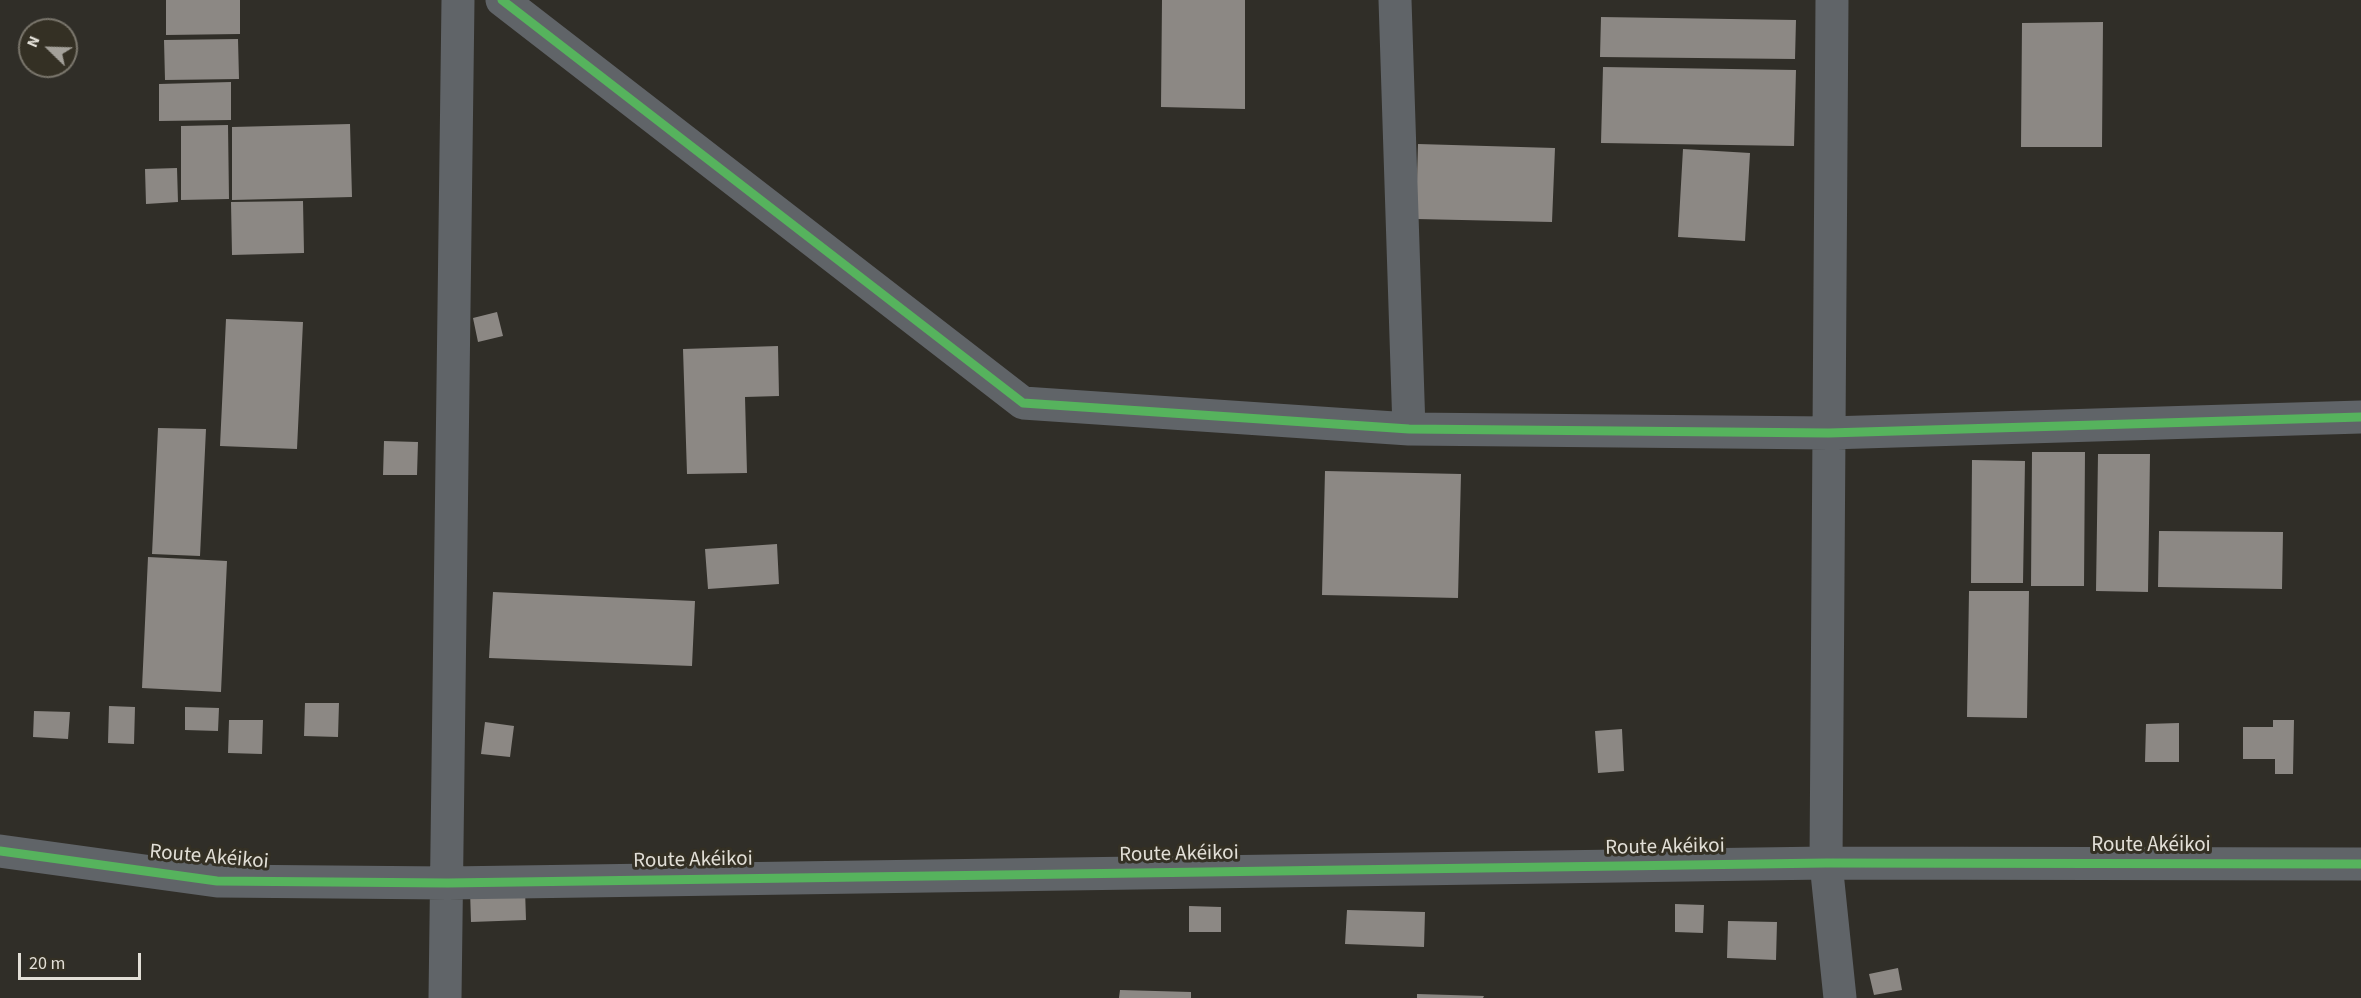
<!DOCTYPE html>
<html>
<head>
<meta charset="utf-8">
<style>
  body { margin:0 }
  #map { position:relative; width:2361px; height:998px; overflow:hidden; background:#302e28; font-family:"Source Sans 3",sans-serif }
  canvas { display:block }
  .north { position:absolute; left:18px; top:18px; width:60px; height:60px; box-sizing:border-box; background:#343024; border:2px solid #7a766c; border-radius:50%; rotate:293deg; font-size:16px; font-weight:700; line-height:24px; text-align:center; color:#e2dfd7 }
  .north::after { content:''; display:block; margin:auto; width:21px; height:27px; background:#a4a19a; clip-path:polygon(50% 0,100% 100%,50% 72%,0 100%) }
  .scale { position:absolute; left:18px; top:953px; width:123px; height:27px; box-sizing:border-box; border:3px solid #e2dfd7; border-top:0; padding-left:8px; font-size:18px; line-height:21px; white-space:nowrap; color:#e2dfd7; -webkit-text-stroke:4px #343024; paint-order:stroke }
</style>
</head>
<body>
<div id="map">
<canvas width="2361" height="998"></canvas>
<div class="north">N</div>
<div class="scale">20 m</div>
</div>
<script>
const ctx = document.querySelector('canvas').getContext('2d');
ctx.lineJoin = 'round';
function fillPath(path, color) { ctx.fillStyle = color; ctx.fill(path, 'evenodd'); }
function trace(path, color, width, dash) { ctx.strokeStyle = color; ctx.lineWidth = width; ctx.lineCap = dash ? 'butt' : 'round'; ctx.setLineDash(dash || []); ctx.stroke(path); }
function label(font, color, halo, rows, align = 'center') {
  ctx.font = font + ' "Source Sans 3",sans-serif'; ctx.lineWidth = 6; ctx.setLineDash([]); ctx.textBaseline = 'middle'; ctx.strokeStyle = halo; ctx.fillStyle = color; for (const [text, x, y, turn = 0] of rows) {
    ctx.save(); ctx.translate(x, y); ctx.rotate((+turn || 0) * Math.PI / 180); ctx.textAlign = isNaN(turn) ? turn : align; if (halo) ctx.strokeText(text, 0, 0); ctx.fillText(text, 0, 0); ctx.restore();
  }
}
fillPath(new Path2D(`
  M166,0H240V34L166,35Z
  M1162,0H1245V109L1161,107Z
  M1601,17L1796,20L1795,59L1600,57Z
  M2103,22L2102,147H2021L2022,23Z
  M238,39L239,79L165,80L164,40Z
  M1603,67L1796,70L1794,146L1601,143Z
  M231,82V120L159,121V84Z
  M350,124L352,197L232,200V127Z
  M228,125L229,199L181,200V126Z
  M1418,144L1555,148L1552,222L1416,219Z
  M1683,149L1750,153L1745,241L1678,237Z
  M177,168L178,202L146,204L145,169Z
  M303,201L304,253L232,255L231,202Z
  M497,312L503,336L478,342L473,318Z
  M226,319L303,322L297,449L220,446Z
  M778,346L779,396L745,397L747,473L687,474L683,349Z
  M158,428L206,429L200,556L152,554Z
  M384,441L418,442L417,475H383Z
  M2032,452H2085L2084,586H2031Z
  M2098,454H2150L2148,592L2096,591Z
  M1972,460L2025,461L2023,583H1971Z
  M1325,471L1461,474L1458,598L1322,595Z
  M2159,531L2283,532L2282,589L2158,587Z
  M777,544L779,584L708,589L705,549Z
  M148,557L227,561L221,692L142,688Z
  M1969,591H2029L2027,718L1967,717Z
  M493,592L695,601L692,666L489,658Z
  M305,703H339L338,737L304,736Z
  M109,706L135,707L134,744L108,743Z
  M185,707L219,708L218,731L185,730Z
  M34,711L70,712L68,739L33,737Z
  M229,720H263L262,754L228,753Z
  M2273,720H2294L2293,774H2275V759H2243V727H2273Z
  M485,722L514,726L510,757L481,754Z
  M2179,723V762H2145L2146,724Z
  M1622,729L1624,771L1598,773L1595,731Z
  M525,889L526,920L471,922L470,890Z
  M1675,904L1704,905L1703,933L1675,932Z
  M1189,906L1221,907V932H1189Z
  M1347,910L1425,912L1424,947L1345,944Z
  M1728,921L1777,922L1776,960L1727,958Z
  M1898,968L1902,990L1874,995L1869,974Z
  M1120,990L1191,992V998H1119Z
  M1417,994L1484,996L1483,998H1417Z`), '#8c8884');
trace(new Path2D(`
  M502,0L1023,403L1409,429L1829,433L2361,417
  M1395,0L1409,429
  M1832,0L1826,863L1840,998
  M0,851L217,881L448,883L1826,863L2361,864
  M445,998L458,0`), '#606468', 33);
trace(new Path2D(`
  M502,0L1023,403L1409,429L1829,433L2361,417
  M0,851L217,881L448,883L1826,863L2361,864`), '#56b35d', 9);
label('21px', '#e2dfd7', '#343024', [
  ["Route Akéikoi",2151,846],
  ["Route Akéikoi",1665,848,-1],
  ["Route Akéikoi",1179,855,-1],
  ["Route Akéikoi",209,858,5],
  ["Route Akéikoi",693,861,-1]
]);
</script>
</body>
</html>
